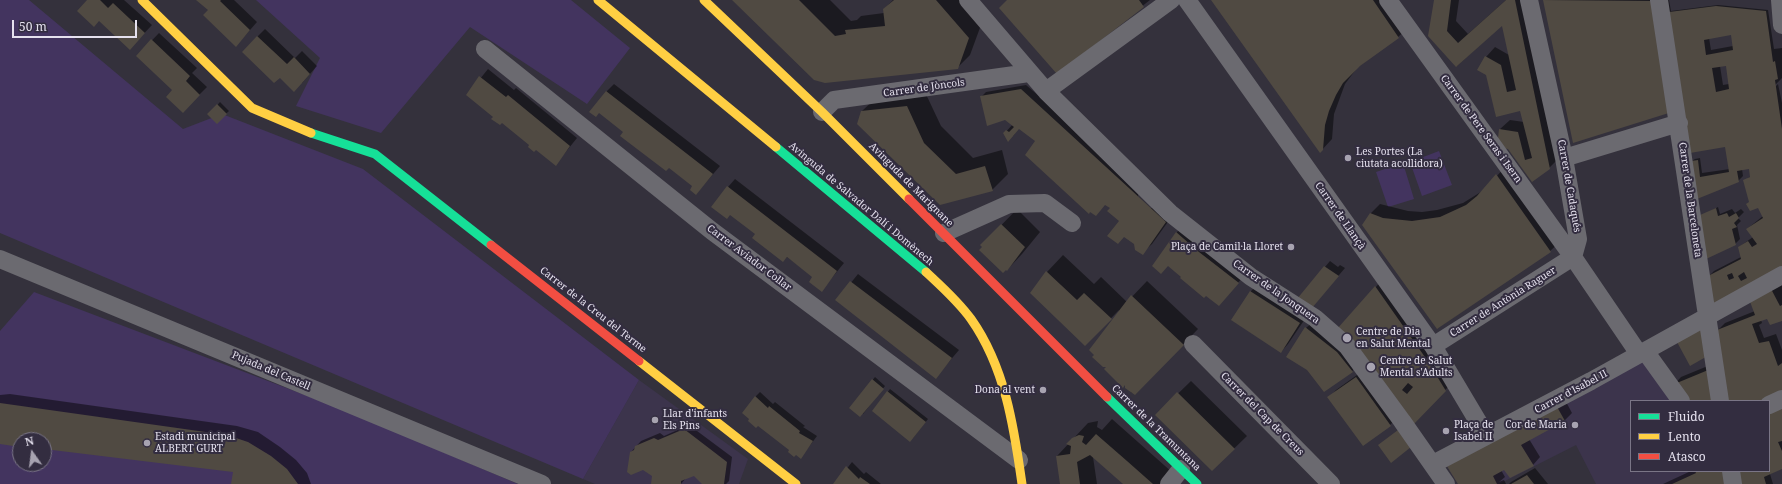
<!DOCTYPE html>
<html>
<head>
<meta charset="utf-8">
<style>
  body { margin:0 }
  #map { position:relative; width:1782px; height:484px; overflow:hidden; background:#34313c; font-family:"Noto Serif",serif }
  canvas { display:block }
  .legend { position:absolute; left:1630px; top:400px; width:140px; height:72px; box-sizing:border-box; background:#332d40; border:1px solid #7a7586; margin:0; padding:5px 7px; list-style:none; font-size:12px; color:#e5e1ee }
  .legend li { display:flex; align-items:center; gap:8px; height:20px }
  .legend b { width:20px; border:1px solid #7a7586 }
  .north { position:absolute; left:12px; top:432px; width:40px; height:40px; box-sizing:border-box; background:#332d40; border:1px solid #7a7586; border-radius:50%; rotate:346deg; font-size:11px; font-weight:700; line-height:16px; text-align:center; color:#e5e1ee }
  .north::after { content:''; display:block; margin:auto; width:14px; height:18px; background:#a7a3b0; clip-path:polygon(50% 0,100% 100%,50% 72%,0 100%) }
  .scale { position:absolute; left:12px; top:20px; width:125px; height:18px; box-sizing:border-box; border:2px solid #e5e1ee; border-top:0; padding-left:5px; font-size:12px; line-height:14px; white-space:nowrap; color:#e5e1ee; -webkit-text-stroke:3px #332d40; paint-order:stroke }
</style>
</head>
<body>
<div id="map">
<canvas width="1782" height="484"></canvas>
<ul class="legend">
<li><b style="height:5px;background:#16e098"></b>Fluido</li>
<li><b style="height:5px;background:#ffcf43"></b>Lento</li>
<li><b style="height:5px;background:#f24e42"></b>Atasco</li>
</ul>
<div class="north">N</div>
<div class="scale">50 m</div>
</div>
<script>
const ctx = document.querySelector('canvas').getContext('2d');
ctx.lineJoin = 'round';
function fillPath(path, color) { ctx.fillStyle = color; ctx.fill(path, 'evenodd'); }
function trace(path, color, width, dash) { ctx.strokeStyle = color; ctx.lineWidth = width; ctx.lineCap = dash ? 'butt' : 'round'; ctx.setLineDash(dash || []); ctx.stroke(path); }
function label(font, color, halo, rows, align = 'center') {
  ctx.font = font + ' "Noto Serif",serif'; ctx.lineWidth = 4; ctx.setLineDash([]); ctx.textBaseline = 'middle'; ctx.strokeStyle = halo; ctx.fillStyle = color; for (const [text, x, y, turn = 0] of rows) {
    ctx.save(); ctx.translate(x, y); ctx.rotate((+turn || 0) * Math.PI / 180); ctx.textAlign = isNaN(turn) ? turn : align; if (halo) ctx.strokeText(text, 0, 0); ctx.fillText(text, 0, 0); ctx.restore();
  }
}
fillPath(new Path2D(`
  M1645,357L1676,401H1631V471H1700L1672,484H1596L1576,445L1499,484H1458L1445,463Z
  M639,380L748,459L739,484H595L583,479Z`), '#3c344c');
fillPath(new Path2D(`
  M0,0H29L183,129L222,114L363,169L639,380L583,479L0,233Z
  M256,0H571L630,48L587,104L470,27L381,133L296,106L320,58Z
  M1439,151L1452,185L1422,196L1410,162Z
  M1403,163L1414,199L1388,207L1376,172Z
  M34,292L347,411L518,484H0V331ZM20,440H44V464H20Z`), '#43345f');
fillPath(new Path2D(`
  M88,0H124L152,25L137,41Z
  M198,0H234L257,22L243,38Z
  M733,0H830L851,21L857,20L861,16L884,13V9L893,0H959L981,25L970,55L957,68L825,82Z
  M1009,0H1150L1057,73Z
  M1212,0H1389L1408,28L1398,37L1357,68L1345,84L1334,114L1332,139L1320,152Z
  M1435,0H1459L1456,21L1468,34L1506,0H1526L1559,158L1549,168L1532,180L1500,129L1510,120L1524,122L1521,110L1496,116L1486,57L1495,47L1509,55L1503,24L1457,66Z
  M1544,0H1669L1671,11L1718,5L1768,10L1774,49L1782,48V78L1772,88L1773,89L1778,84L1782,103V267L1714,304L1709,276L1714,271L1741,257L1739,247L1753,237L1747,229L1763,216L1758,206L1750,201L1744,181L1751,176L1750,167L1742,169L1743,176L1738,181L1698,198L1692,161L1695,159L1700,158L1702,173L1730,169L1726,146L1683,99L1574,142ZM1732,34L1733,46L1711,50L1709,38ZM1727,65L1729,84L1723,85L1720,66Z
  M265,29L295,58L302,51L317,66L302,83L257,37Z
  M159,33L197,68L192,73L207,87L183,111L174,90L137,56Z
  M488,69L514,90L516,88L577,138L556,164L467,95Z
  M614,84L720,166L696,194L694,186L625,132L606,92Z
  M1026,85L1175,212L1152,244L1142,253L1138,241L1111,208L1036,140L1019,128L1013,136L1004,134L1013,124L981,97L986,92ZM1138,194L1152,207L1151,209L1138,197Z
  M924,90L941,126L973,158L1002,150L1008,174L992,190L941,204L862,111L879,95Z
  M220,102L229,111L217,122L209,114Z
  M1506,166L1560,242L1550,251L1438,328L1370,214L1380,204L1408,211L1422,212L1437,210L1463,203L1484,190Z
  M735,179L844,263L822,290L814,277L787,257L783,261L728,187Z
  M1718,207L1720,214L1732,209L1735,213L1741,209L1744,212L1738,218L1741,221L1737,225L1740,239L1735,244L1701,216Z
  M1017,209L1040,232L1022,254L1007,270L982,245Z
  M1187,223L1243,277L1224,299L1182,276L1169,265L1154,266L1177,232Z
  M1063,255L1094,284L1101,277L1127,302L1147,281L1198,329L1150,379L1132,393L1108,366L1119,310L1085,345L1032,293L1047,272Z
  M1330,261L1338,267L1340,265L1345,268L1312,307L1298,299Z
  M858,274L959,350L936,377L837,300Z
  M1383,279L1450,385L1413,423L1339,329Z
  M1782,282V320L1768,318L1761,320L1762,323L1759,325L1764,338L1776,334L1782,350V389L1758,401L1718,330L1725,323L1755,311L1750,299Z
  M1258,284L1307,316L1288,344L1281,352L1232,320L1251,291Z
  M1314,321L1359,364L1352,371L1306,328Z
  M1720,361L1725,397L1674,385L1681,377Z
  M1364,370L1398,417L1390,425L1363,444L1329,398L1336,390Z
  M875,377L885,386L863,414L850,408Z
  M1191,381L1247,436L1212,470L1156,415Z
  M890,389L928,419L913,438L873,411Z
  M760,392L773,404L775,402L805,426L803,427L817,436L805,452L790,450L755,397Z
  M10,394L237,426L258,432L280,447L296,460L307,473L311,484H232L234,471L44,448V440H20V446L0,443V395Z
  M1564,398L1572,413L1565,420L1529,439L1540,457L1533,465L1504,468L1501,470L1505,477L1499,482L1504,480L1506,484H1459Z
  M1782,402V468L1770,474L1773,484H1663L1691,471H1769Z
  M1112,419L1173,473L1163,484H1124L1093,457L1097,484H1061L1057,456L1088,423L1098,421L1097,427L1102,430Z
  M689,425L732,457L729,481L726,484H703L694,475L686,478L681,484H652L653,476L631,452L641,441L660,433L664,436Z
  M852,462L864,474L866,472L881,484H835Z
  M1535,468L1548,484H1509L1511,482Z`), '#0007');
fillPath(new Path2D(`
  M87,0H100L108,8L113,3L145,33L130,50L99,21L94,27L77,11Z
  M196,0H221L220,1L250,30L236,47L203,15L208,10Z
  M732,0H799L835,36L846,34L845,30L885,26L883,9L894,0H936L969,38L958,69L825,83L814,80Z
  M1007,0H1139L1144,7L1057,74L999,8Z
  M1211,0H1373L1399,38L1360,66L1343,83L1336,95L1329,111L1325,125L1323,150L1320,153Z
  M1434,0H1451L1447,31L1458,43L1506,0H1515L1550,169L1532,182L1508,149L1497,147L1499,129L1518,132L1525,160L1532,158L1520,111L1496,117L1486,75L1477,70L1485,56L1501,65L1507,92L1516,90L1502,26L1456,67L1428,36Z
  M1543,0L1653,1L1672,112L1573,143Z
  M1716,6L1766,11L1773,62L1775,61L1778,79L1775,80L1782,129V268L1713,306L1708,276L1741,259L1738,247L1748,241L1752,247L1757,244L1746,229L1763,218L1758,208L1750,211L1746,204L1749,202L1743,180L1750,177L1749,169L1737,171L1739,182L1697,199L1691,161L1698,160L1700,177L1729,172L1725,147L1690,153L1669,12ZM1731,35L1733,50L1706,55L1704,40ZM1726,66L1729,89L1716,92L1712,68ZM1744,272L1747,278L1741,281L1738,276ZM1732,273L1734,278L1729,280L1727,275Z
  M257,36L287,64L294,57L310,74L294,92L280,78L274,83L242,52Z
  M151,39L190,76L186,81L200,95L183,113L166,97L172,90L136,56Z
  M479,76L506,97L508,95L570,146L556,166L536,150L534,152L528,147L529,145L502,123L500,125L491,119L493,117L466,95Z
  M1021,89L1166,222L1143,255L1135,250L1134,244L1124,237L1118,244L1107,236L1119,221L1107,211L1110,208L1105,205L1096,216L1090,212L1089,214L1025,155L1035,141L1019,129L1008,142L1003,133L1006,130L1009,132L1014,127L1005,120L987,126L980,96Z
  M606,91L713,174L696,195L690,190L692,186L669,168L666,171L620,136L623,132L599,113L596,117L589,112Z
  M217,104L227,114L217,124L207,114Z
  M907,106L924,143L956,174L985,166L993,191L940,205L857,124L861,111Z
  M1496,174L1551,252L1437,329L1362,225L1370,213L1383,218L1412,221L1440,217L1466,205L1477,196Z
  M727,186L837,271L822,292L809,282L812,277L787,257L783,262L752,238L755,234L730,215L727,219L711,207Z
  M1716,208L1718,216L1727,213L1729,217L1736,213L1739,218L1734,223L1737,227L1732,229L1736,245L1706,259L1700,215Z
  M1001,224L1025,247L1007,271L1006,270L1003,273L979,250L982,247L980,245Z
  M1176,232L1199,252L1239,283L1219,306L1206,296L1204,298L1180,278L1181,277L1168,266L1161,274L1152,266Z
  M1324,266L1339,276L1312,308L1297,299Z
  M1046,271L1077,300L1084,293L1112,319L1085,346L1030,293Z
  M850,281L952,358L936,379L835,300Z
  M1375,286L1427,360L1446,391L1413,425L1337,329ZM1408,383L1413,387L1407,394L1402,390Z
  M1770,287L1780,306L1782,305V321L1770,325L1767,319L1752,324L1759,343L1769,341L1778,366L1782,363V390L1760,401H1727L1717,330L1755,315L1749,299Z
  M1250,291L1300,323L1281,353L1231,320Z
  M1131,295L1184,345L1135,395L1125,388V385L1123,388L1104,369L1106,367H1103L1092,357L1094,355L1089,350Z
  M1707,326L1711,354L1690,366L1677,342Z
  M1305,327L1337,352L1353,372L1324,392L1307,370L1286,357Z
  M1713,368L1718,401H1684L1672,385Z
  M1356,377L1391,426L1363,446L1327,397Z
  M872,379L884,389L860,417L849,408Z
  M887,391L926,422L910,442L872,411Z
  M1177,392L1235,449L1212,471L1155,415Z
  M755,396L768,408L769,406L800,431L799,433L813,441L801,459L796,455L794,457L788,452L789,450L758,426L756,428L748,421L749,419L742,413Z
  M0,403L227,435L248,442L271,456L287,469L298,484H231L233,472L44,449V440H20V447L0,444Z
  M1782,403V441L1778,442L1782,451V469L1764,477L1766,484H1740L1737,471H1769V410Z
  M1556,405L1565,421L1521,445L1534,466L1510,478L1504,470L1493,476L1497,484H1458L1445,463Z
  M684,429L727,462L724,484H702L694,476L681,481V484H651L652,476L643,470L631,475L627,472L630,452L634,450L635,446L654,438L658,440Z
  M1398,430L1411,447L1391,463L1378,445Z
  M1096,434L1127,461L1153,484H1123L1090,455L1077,462L1080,484H1060L1056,456L1070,454L1071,446L1066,444L1072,438L1079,435L1084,436L1082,442L1086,445Z
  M846,466L859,479L860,477L870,484H833Z
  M1695,471H1726L1727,484H1672L1696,473Z
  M1527,475L1534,484H1511Z`), '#504a42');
trace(new Path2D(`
  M968,0L1046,91L1170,213L1251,277L1315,318L1347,346L1402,421L1446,484
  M1187,0L1433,346L1486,435
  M1388,0L1573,257L1639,354
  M1529,0L1564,158L1578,239L1573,257
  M1659,0L1720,401
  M1780,0L1782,25
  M485,49L712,231L1019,460
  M1046,91L1171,0
  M822,112L834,100L1029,73
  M1564,158L1679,123
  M944,233L1009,204L1045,203L1072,223
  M0,259L542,484
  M1193,344L1331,484
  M1433,346L1573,257
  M1645,351L1681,401
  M1769,405L1782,399
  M1433,464L1591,381L1782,275
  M1731,471L1733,484
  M1169,484L1181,469`), '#6b6a70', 18);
trace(new Path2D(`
  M311,133L375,154L491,245
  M776,147L926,272
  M1107,397L1197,484`), '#16e098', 9);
trace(new Path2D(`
  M142,0L252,108L311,133
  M598,0L776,147
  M704,0L822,112L909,199
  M926,272C942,287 958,301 971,319C1005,367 1014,427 1022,484
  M639,361L796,484`), '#ffcf43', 9);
trace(new Path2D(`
  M909,199L1107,397
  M491,245L639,361`), '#f24e42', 9);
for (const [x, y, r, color] of [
  [1348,158,4,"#a7a3b0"],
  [1291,247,4,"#a7a3b0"],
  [1347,338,5,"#a7a3b0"],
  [1371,367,5,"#a7a3b0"],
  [1043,390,4,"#a7a3b0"],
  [655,420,4,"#a7a3b0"],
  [1575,425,4,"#a7a3b0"],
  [1446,431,4,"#a7a3b0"],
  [147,443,4,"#a7a3b0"]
]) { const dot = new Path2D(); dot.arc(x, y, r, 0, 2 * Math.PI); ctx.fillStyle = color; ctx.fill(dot); trace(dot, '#332d40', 1.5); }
label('10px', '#e5e1ee', '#332d40', [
  ["Carrer de Jòncols",924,88,-8],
  ["Carrer de Pere Seras i Isern",1481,129,54],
  ["Avinguda de Marignane",911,185,45],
  ["Carrer de Cadaqués",1569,186,80],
  ["Carrer de la Barceloneta",1690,200,82],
  ["Avinguda de Salvador Dalí i Domènech",861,204,40],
  ["Carrer de Llançà",1340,216,55],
  ["Carrer Aviador Collar",749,258,37],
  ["Carrer de la Jonquera",1276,292,35],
  ["Carrer de Antònia Raguer",1503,302,-32],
  ["Carrer de la Creu del Terme",593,310,38],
  ["Pujada del Castell",271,371,23],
  ["Carrer d'Isabel II",1571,392,-28],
  ["Carrer del Cap de Creus",1262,414,45],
  ["Carrer de la Tramuntana",1156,428,44]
]);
label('10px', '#e5e1ee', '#332d40', [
  ["Les Portes (La",1356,152],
  ["ciutata acollidora)",1356,164],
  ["Plaça de Camil·la Lloret",1283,247,"right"],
  ["Centre de Dia",1356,332],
  ["en Salut Mental",1356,344],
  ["Centre de Salut",1380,361],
  ["Mental s'Adults",1380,373],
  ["Dona al vent",1035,390,"right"],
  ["Llar d'infants",663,414],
  ["Els Pins",663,426],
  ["Plaça de",1454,425],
  ["Isabel II",1454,437],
  ["Cor de Maria",1567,425,"right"],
  ["Estadi municipal",155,437],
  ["ALBERT GURT",155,449]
], 'left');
</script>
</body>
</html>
